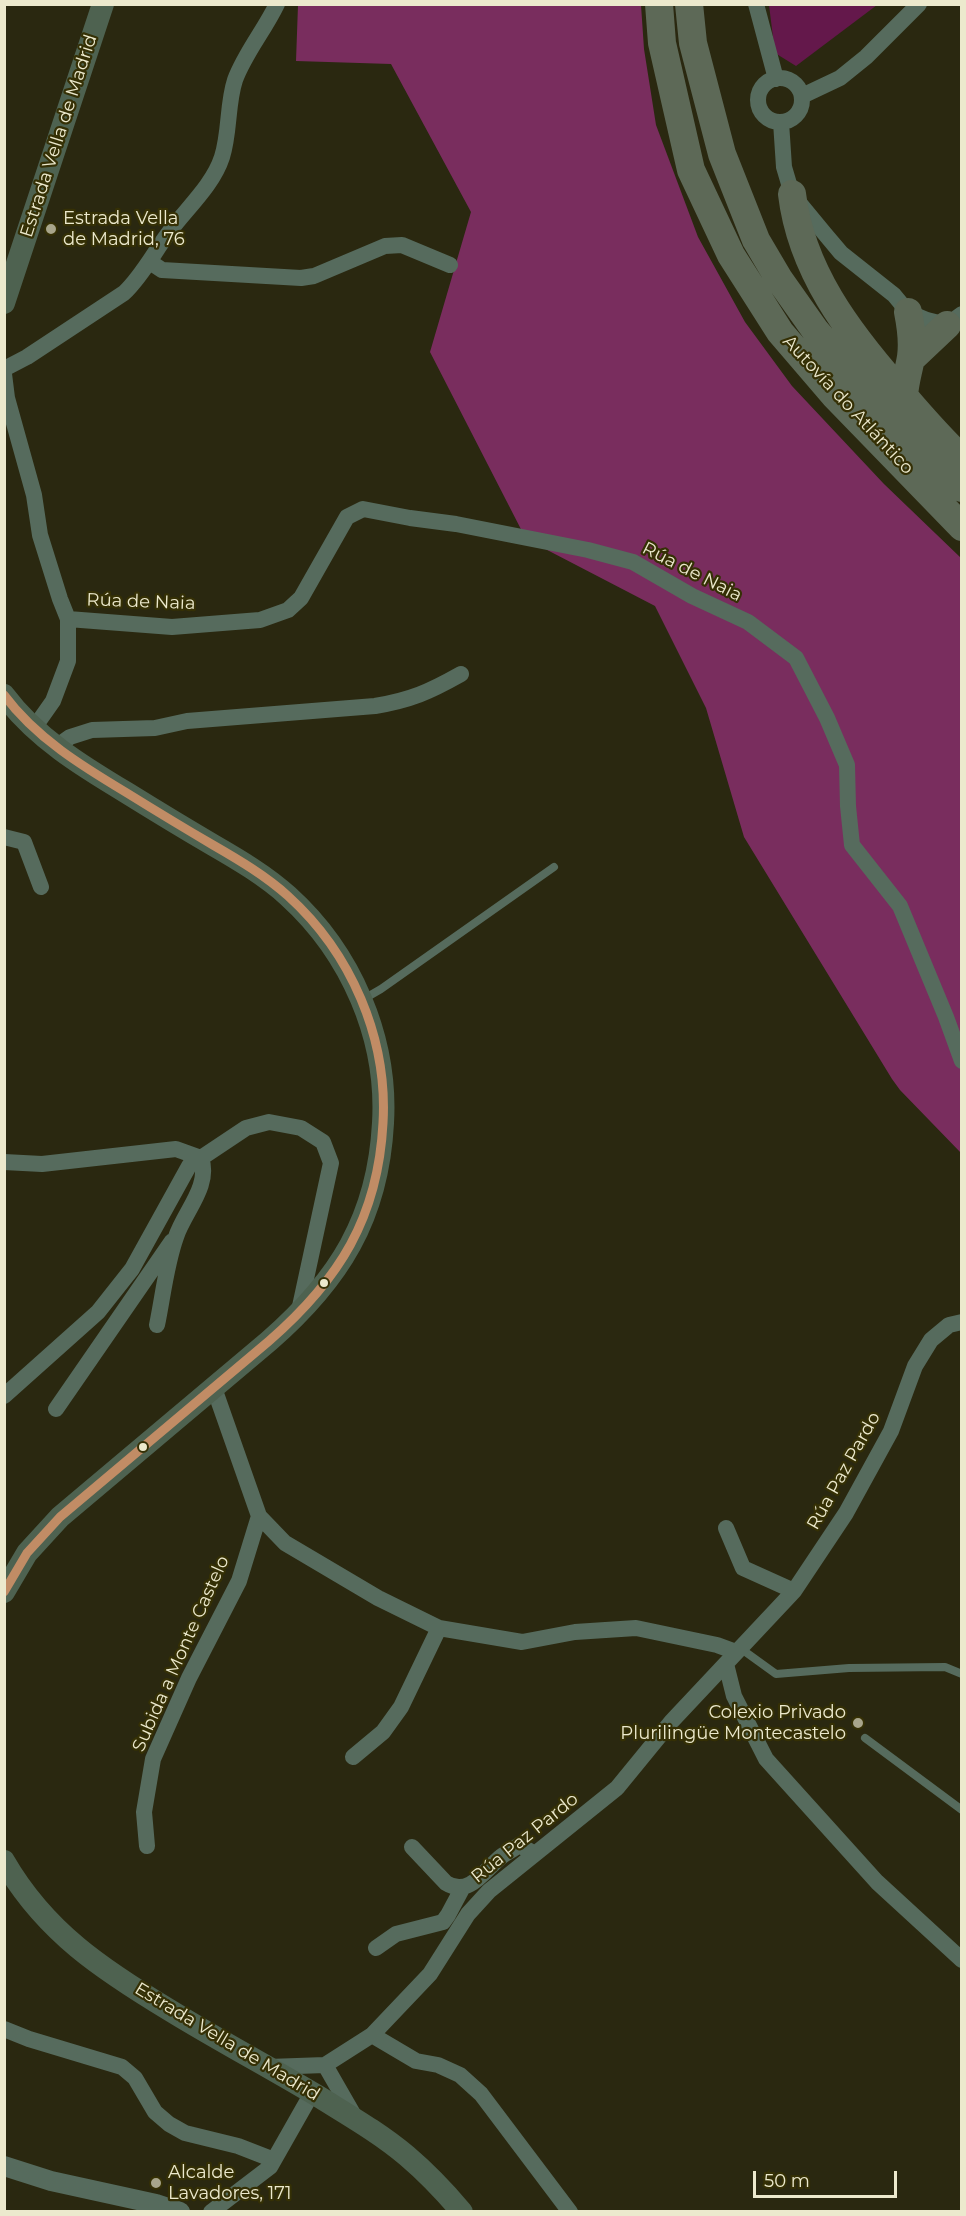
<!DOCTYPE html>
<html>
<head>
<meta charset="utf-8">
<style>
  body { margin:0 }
  #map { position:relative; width:966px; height:2216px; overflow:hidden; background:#2a2810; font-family:Montserrat,sans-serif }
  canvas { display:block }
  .frame { position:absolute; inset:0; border:6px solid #ece9cd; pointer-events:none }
  .scale { position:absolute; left:753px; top:2171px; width:144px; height:27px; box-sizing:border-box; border:3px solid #ece9cd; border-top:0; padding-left:8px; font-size:18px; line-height:21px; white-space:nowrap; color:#ece9cd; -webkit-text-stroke:4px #353005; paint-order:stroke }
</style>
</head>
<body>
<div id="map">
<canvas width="966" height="2216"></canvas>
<div class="frame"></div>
<div class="scale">50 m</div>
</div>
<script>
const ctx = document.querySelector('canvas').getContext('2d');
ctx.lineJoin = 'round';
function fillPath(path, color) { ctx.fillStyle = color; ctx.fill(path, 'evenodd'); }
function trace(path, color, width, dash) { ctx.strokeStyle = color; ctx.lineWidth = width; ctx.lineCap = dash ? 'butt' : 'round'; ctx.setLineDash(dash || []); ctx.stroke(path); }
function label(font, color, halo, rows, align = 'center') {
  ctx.font = font + ' Montserrat,sans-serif'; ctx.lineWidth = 4.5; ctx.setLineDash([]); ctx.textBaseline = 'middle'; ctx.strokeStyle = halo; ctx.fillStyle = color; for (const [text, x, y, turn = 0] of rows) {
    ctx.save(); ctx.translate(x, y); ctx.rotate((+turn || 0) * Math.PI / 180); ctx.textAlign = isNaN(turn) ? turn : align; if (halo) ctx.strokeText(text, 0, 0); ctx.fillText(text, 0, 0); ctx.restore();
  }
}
fillPath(new Path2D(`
  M769,5H877L796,66L775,53Z`), '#64184b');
fillPath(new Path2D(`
  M298,5H641L644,49L656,125L698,237L745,322L792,386L884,484L961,558V1153L900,1090L892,1079L744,837L706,708L655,606L526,539L430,352L471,212L391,64L296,61Z`), '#792d5e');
trace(new Path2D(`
  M362,1000L381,989L554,867
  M740,1648L776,1674L849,1668L945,1667L962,1674
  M865,1738L962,1810`), '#566b5d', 8);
trace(new Path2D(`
  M756,4L776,79
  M758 100a22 22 0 1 1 44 0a22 22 0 1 1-44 0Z
  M802,96L840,78L866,57L919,4
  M781,122L784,167L792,194L825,234L841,253L894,295L908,312L927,320L947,325L962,314
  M150,262L162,270L301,278L314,276L385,246L402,245L450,265
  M4,369L27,357L124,293C143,275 154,252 170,231C187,208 213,185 222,157C230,132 227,104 235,80C245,53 264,31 277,4
  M4,374L7,398L34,495L40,535L60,599L68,619V661L53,701L34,728
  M68,619L172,627L260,620L288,610L301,598L347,517L363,509L410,518L456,524L588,550L633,562L692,596L748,622L796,658L827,718L847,765L848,806L852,845L900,906L946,1017L962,1061
  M56,747L70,737L92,730L155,728L187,721L375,706C411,700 429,692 461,674
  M4,837L24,842L41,887
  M4,1162L42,1164L176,1149L201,1158L246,1128L269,1122L301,1128L323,1142L331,1163L299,1311
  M214,1388L259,1516L285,1543L378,1598L439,1628L522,1642L575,1632L636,1628L717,1645L736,1652
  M4,1396L98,1312L132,1269L189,1166L201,1158C211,1186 184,1212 176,1237C166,1265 163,1296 157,1325
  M56,1409L172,1241
  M726,1528L743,1568L794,1591
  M726,1664L734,1696L766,1759L877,1882L962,1960
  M353,1757L383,1732L401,1707L439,1628
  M147,1846L144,1812L153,1759L189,1678L239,1581L259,1516
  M412,1847L446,1883C470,1898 486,1868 502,1856C508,1852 514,1849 519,1845L535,1854
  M376,1948L396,1934L443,1922L448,1915L463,1887
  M4,2029L29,2039L122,2067L135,2078L155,2112L169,2124L185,2133L238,2146L274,2160
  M372,2035L416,2061L438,2065L460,2075L481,2094L570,2212
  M325,2065L372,2035L430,1974L468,1914L489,1891L617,1788L671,1722L794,1591L846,1513L891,1431L915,1366L931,1340L949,1325L962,1322
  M269,2067L325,2065L356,2119
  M211,2212L270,2167L312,2093`), '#566b5d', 16);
trace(new Path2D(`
  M4,2166L51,2181L156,2204L180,2212`), '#566b5d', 20);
trace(new Path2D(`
  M4,303L103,4
  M4,695C36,738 82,766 127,793C156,811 184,828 213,845C239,860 266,876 288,896C351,953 388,1038 383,1123C378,1218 339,1280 269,1341L60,1517L27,1553L4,1592
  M4,1861C45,1932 103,1970 171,2011C220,2041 271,2068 321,2098C350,2116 381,2134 407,2156C427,2173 445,2192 462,2212`), '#4e6250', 22);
trace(new Path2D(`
  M659,4L662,43L691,170L731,255L780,332L834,395L962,527
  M689,4L693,43L722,154L756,240L779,279L815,330L876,402L962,488
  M792,194C801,270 848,332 897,388C918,413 939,437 962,459
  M911,359L947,325
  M904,396C905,381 909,370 911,357C913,342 911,327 908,312`), '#5d6957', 28);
trace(new Path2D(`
  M4,695C36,738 82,766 127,793C156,811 184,828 213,845C239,860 266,876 288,896C351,953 388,1038 383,1123C378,1218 339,1280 269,1341L60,1517L27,1553L4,1592`), '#c18c65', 9);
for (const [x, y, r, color] of [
  [51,229,6,"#a8a58b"],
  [324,1283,5,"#ece9cd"],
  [143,1447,5,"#ece9cd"],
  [858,1723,6,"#a8a58b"],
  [156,2183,6,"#a8a58b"]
]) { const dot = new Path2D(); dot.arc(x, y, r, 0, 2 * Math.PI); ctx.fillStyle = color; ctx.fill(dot); trace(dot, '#353005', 2); }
label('18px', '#ece9cd', '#353005', [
  ["Estrada Vella de Madrid",59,136,-72],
  ["Autovía do Atlántico",848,405,47],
  ["Rúa de Naia",692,572,27],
  ["Rúa de Naia",141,602,2],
  ["Rúa Paz Pardo",844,1471,-61],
  ["Subida a Monte Castelo",181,1654,-66],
  ["Rúa Paz Pardo",525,1838,-39],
  ["Estrada Vella de Madrid",227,2042,31]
]);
label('18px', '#ece9cd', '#353005', [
  ["Estrada Vella",63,219],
  ["de Madrid, 76",63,240],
  ["Colexio Privado",846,1713,"right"],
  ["Plurilingüe Montecastelo",846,1734,"right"],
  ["Alcalde",168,2173],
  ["Lavadores, 171",168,2194]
], 'left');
</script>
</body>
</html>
